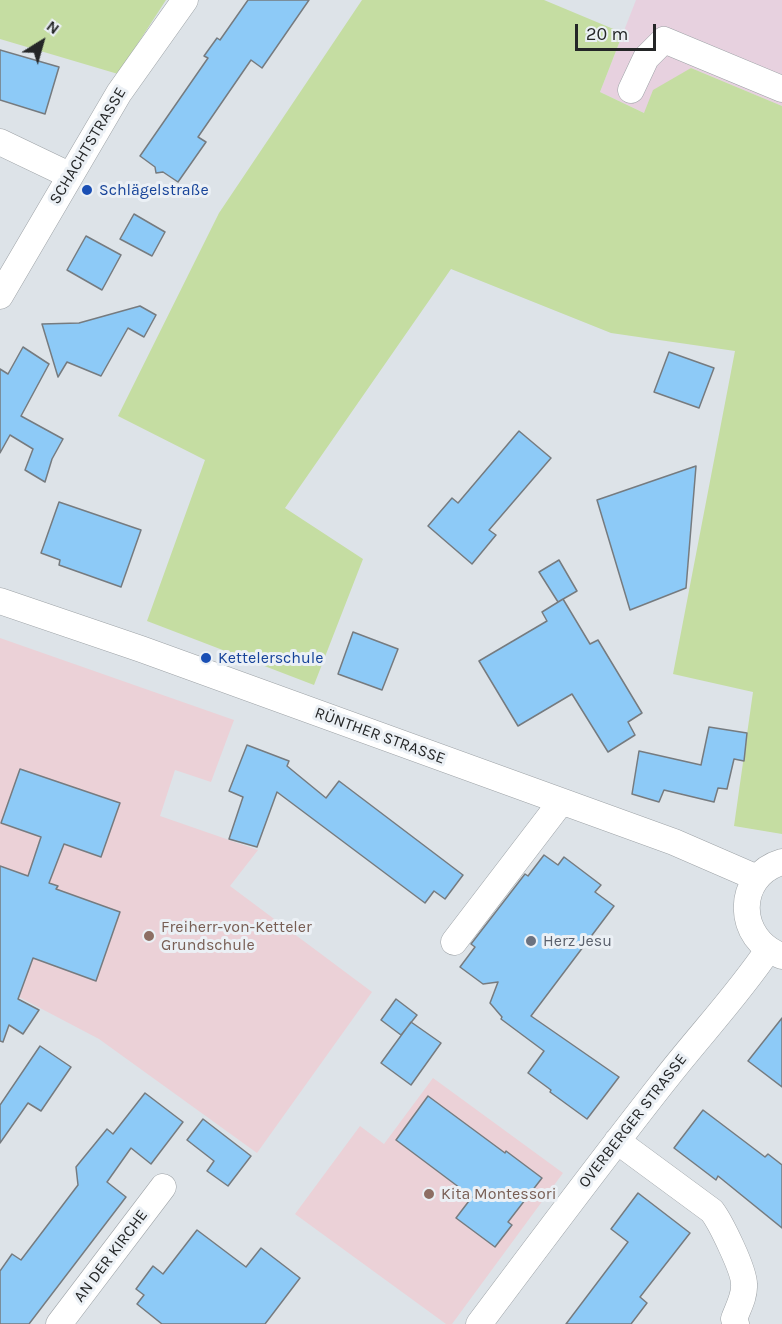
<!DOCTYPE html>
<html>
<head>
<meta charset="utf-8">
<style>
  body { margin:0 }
  #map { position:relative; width:782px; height:1324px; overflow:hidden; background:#dde3e8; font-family:Karla,sans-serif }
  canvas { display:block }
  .north { position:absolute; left:12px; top:12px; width:60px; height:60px; -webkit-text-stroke:4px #ebf0f5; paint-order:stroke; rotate:37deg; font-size:16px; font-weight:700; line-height:24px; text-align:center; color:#242627 }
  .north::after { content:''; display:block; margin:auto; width:21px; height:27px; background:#242627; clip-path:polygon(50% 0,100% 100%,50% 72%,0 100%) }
  .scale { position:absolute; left:575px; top:24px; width:81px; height:27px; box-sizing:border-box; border:3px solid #242627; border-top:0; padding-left:8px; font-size:18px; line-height:21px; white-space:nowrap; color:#242627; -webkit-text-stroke:4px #ebf0f5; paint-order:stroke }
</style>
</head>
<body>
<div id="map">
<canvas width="782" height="1324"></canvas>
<div class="north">N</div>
<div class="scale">20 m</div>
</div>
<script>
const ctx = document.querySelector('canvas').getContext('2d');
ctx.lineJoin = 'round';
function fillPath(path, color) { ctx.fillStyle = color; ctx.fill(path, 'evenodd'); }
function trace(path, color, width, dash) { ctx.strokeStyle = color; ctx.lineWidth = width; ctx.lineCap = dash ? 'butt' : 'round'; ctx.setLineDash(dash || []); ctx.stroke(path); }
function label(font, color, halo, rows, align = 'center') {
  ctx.font = font + ' Karla,sans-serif'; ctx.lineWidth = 6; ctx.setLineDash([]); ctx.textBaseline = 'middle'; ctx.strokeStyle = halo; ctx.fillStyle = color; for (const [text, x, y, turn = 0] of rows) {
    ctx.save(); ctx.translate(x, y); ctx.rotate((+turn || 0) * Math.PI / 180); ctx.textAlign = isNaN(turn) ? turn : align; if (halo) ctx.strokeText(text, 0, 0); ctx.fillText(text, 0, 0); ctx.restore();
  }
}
fillPath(new Path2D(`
  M636,0H782V106L691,68L644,113L600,92Z`), '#e7d1df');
fillPath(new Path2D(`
  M0,638L234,720L211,782L175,770L160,816L258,850L230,886L372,992L257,1153L99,1039L0,987Z
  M433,1078L563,1173L452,1324H446L295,1214L360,1126L384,1144Z`), '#ebd1d7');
fillPath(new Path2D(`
  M0,0H166L118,74L0,39Z
  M362,0H544L623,33L600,92L644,113L653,90L691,68L782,106V834L734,826L753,692L673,674L735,351L611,333L451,269L285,508L363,559L314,685L147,621L205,460L118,416L219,213Z`), '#c5dda2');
const building = new Path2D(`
  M248,0H309L262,68L251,60L198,137L206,142L178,182L163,172L156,173L155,167L140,156L208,58L204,56L217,38L220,40Z
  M0,50L59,67L45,114L0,100Z
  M134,214L165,232L152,256L120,239Z
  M86,236L121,255L102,290L67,270Z
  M140,306L156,315L144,337L128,328L101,376L67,362L58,377L42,324L79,323Z
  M23,347L49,364L21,416L63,439L52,459L45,482L25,470L33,449L10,435L0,453V369L8,374Z
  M669,352L714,368L699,408L654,392Z
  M519,431L551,458L489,530L496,535L472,564L428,526L452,498L458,503Z
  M696,466L686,588L630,610L597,500Z
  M59,502L141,530L121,587L59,565L60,560L41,553Z
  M559,560L577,591L558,602L539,572Z
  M563,599L590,644L598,640L642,713L628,722L635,735L608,752L572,694L518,726L479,661L547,621L542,612Z
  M353,632L398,649L382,690L338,674Z
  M709,727L747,733L744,761L734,759L727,789L718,788L714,802L664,790L659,802L632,794L639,751L701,765Z
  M247,745L289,761L287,766L326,798L339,781L463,875L445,899L434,891L425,903L277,792L257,847L229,839L243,797L229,791Z
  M20,769L120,803L101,857L64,844L49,883L58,886L56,889L120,912L96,981L33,958L18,999L39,1010L23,1034L9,1025L3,1042L0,1041V866L28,876L41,837L1,823Z
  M544,855L558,865L564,857L601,885L595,892L614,906L531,1016L619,1077L587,1119L550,1092L551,1090L528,1073L544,1051L501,1019L502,1017L490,1003L498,982L483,984L460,967L475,947L471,944L525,874L528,876Z
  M396,999L417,1015L401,1035L381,1020Z
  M782,1018V1087L748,1061Z
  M411,1022L441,1043L411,1085L381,1063Z
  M40,1046L71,1067L41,1111L28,1103L0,1143V1105Z
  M145,1093L183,1122L151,1164L131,1148L107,1182L126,1197L29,1324H0V1271L12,1254L21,1260L78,1185L76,1167L107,1129L113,1134Z
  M428,1096L505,1153L506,1151L542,1178L508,1222L512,1225L495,1247L456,1218L472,1197L396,1140Z
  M703,1110L765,1157L768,1154L782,1165V1228L718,1176L716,1180L674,1148Z
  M203,1119L251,1156L228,1186L207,1171L214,1161L187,1140Z
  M638,1193L690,1233L640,1297L647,1303L631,1324H566L628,1242L611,1229Z
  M197,1230L246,1267L261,1248L300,1278L265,1324H162L137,1304L144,1295L136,1289L153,1266L163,1274Z`);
fillPath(building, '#8dcaf7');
trace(building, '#767b7f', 1.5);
const minor = new Path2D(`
  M631,90L646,58L664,40L782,89
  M0,142L69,175
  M0,296L119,93L185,0
  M0,601L141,649L674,842L757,878
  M782,862C734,876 736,940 782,956
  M454,942L561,802
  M617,1141L712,1211C721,1223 744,1270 744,1284C745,1296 738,1308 734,1319L736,1324
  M59,1324L163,1187
  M479,1324C540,1243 601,1161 664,1081C698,1037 737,996 768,950`);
trace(minor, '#9da2a6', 27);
trace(minor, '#fff', 26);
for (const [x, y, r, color] of [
  [87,190,6,"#1a4fb4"],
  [206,658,6,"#1a4fb4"],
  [149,936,6,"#8d6e63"],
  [531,941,6,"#6b7280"],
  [429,1194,6,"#8d6e63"]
]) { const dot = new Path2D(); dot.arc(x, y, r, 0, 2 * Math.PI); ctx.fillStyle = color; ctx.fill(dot); trace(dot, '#ebf0f5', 2); }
label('16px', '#242627', '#ebf0f5', [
  ["SCHACHTSTRASSE",88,146,-59],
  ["RÜNTHER STRASSE",380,736,20],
  ["OVERBERGER STRASSE",633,1121,-52],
  ["AN DER KIRCHE",111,1256,-53]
]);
label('16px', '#164399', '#ebf0f5', [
  ["Schlägelstraße",99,190],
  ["Kettelerschule",218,658]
], 'left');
label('16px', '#785e54', '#ebf0f5', [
  ["Freiherr-von-Ketteler",161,927],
  ["Grundschule",161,945],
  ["Kita Montessori",441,1194]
], 'left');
label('16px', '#5b616d', '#ebf0f5', [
  ["Herz Jesu",543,941]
], 'left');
</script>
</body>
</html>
